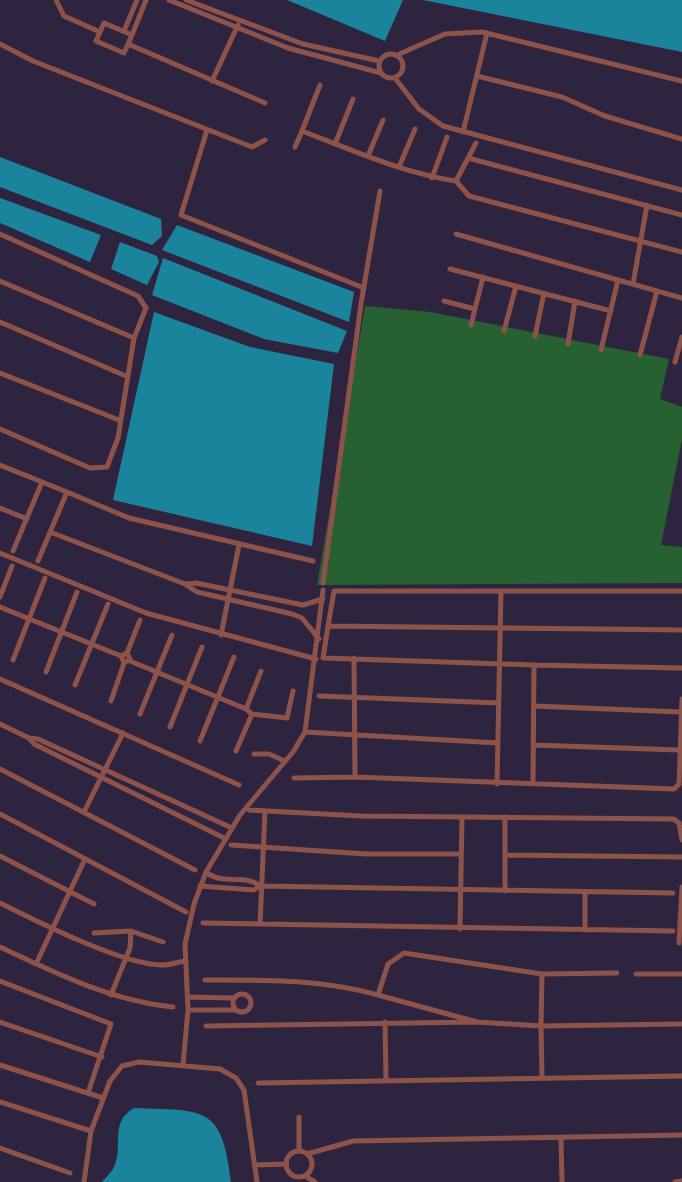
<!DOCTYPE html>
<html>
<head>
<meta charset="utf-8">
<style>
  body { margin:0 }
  canvas { display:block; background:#2f243f }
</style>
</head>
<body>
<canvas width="682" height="1182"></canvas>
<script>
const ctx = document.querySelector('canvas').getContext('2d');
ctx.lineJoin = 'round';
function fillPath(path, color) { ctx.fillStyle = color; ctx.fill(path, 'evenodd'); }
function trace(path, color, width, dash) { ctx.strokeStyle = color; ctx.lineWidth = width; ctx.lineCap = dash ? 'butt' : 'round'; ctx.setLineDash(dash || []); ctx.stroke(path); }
fillPath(new Path2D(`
  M365,306L430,312L669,359L660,399L682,407V439L661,545L682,547V583L317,585Z`), '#286131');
fillPath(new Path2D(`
  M287,0H403L385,41Z
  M423,0H682V52Z
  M0,157L161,219L162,236L152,245L0,187Z
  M0,198L101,235L90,262L0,223Z
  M177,225L354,292L349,322L162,250Z
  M120,242L157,256L159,262L147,285L111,269Z
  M163,258L347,331L338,353L264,339L152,295Z
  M154,312L250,347L334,364L312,546L113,500Z
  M134,1108C204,1111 222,1104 231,1182H102C105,1178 110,1174 113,1169C125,1146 108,1123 134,1108Z`), '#1a849c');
trace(new Path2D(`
  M56,0L64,16L100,32
  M169,0L288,48L381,73
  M186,0L303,44L379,61
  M104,23L132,35L124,53L96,41Z
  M124,31L137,0
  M132,35L146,0
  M0,44L33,61L252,147L265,140
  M128,44L265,103
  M379 66a12 12 0 1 1 24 0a12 12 0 1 1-24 0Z
  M397,55L445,34L482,32L682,81
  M477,76L562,97L605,116L682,139
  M395,78L419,109L443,126L682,190
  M212,81L238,25
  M320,85L302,131C352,150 403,173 456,181L469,196L682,252
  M207,130L181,215L364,288
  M463,132L487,33
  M335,144L353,99
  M295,147L302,131
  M368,156L383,120
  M468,158L682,215
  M399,167L415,129
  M432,178L447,137
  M456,181L476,143
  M0,234L138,296L146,308L134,338L118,438L107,467L90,468L0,429
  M456,234L682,298
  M450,269L611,311
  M0,281L134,338
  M633,284L647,205
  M444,301L475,309
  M0,322L126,376
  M471,325L483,277
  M504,331L516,286
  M535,336L544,293
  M568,344L575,301
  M601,350L618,280
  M640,355L657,291
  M675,362L682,337
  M0,373L119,420
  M0,465L67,492
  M0,508L27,519
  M50,532L185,584L197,592L292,614L302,618L319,639
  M13,551L42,482
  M0,553L146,613L316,659
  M38,561L67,492L129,518L313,561
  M323,583L361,304L380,191
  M185,584L196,583L303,605L323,599
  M0,597L12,566
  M0,607L121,656
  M328,626L334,591H682
  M221,635L239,545
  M127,653L130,659L124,663L121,656L127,653L140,620
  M354,658L355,777
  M13,660L45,578
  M130,661L246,709L252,714
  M534,665L323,658L328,626L682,630
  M46,672L77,592
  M0,679L239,785
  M75,685L108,604
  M319,696L499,703
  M111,701L124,663
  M534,706L681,712
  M246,709L261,671
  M140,714L172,635
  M0,724L29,738
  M170,727L202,647
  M305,732L498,743
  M200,741L234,657
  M533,745L679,750
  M236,751L252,714L287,718L293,691
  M254,754H269L285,761
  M0,769L195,870
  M294,778L355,777L674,789L679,784L682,699
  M533,783L534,665L682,668
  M497,784L501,591
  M249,810L361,816L674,819L679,823L682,840
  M84,812L123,733
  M0,814L186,912
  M505,817V891
  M226,839L34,744L29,738L38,739L232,828
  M231,845L366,854H461
  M505,855L682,857
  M0,856L94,904
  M206,872C222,886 245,873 260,886
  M200,886L254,890L260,886L673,893
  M585,892V930
  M0,903C36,921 125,966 163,965C170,965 178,962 185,961
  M203,923L673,931
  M260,924L265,811
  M460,929L462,817
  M94,933L131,931L163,942
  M679,943L682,887
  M0,947C55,973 112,1001 173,1007
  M36,964L85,859
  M636,974H682
  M205,980C265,980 320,979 378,995L388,964L404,953L542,974L617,973
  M0,981L111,1024L88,1093
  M233 1003a9 9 0 1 1 18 0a9 9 0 1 1-18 0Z
  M111,995L130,948L131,931
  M378,995L477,1022L541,1026L542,974
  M188,997L234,998
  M188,1010H236
  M0,1022L102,1057
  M385,1022L386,1081
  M206,1026L477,1022
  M0,1065L103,1098
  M183,1065L188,1010L185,944L194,904L206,872L240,815L293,752L305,732L323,590
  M542,1078L541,1026L682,1024
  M258,1083L682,1076
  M0,1102L91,1131
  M561,1138L562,1182
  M0,1148L70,1173
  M299,1151V1117
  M286 1164a13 13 0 1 1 26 0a13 13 0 1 1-26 0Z
  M307,1154L353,1141L682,1135
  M254,1165L287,1164
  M305,1176L315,1182
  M84,1182L91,1131L110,1081L122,1066L139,1062L220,1069L236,1078L244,1090L257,1182
  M675,1182L682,1181`), '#8d524a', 5);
</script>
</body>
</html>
